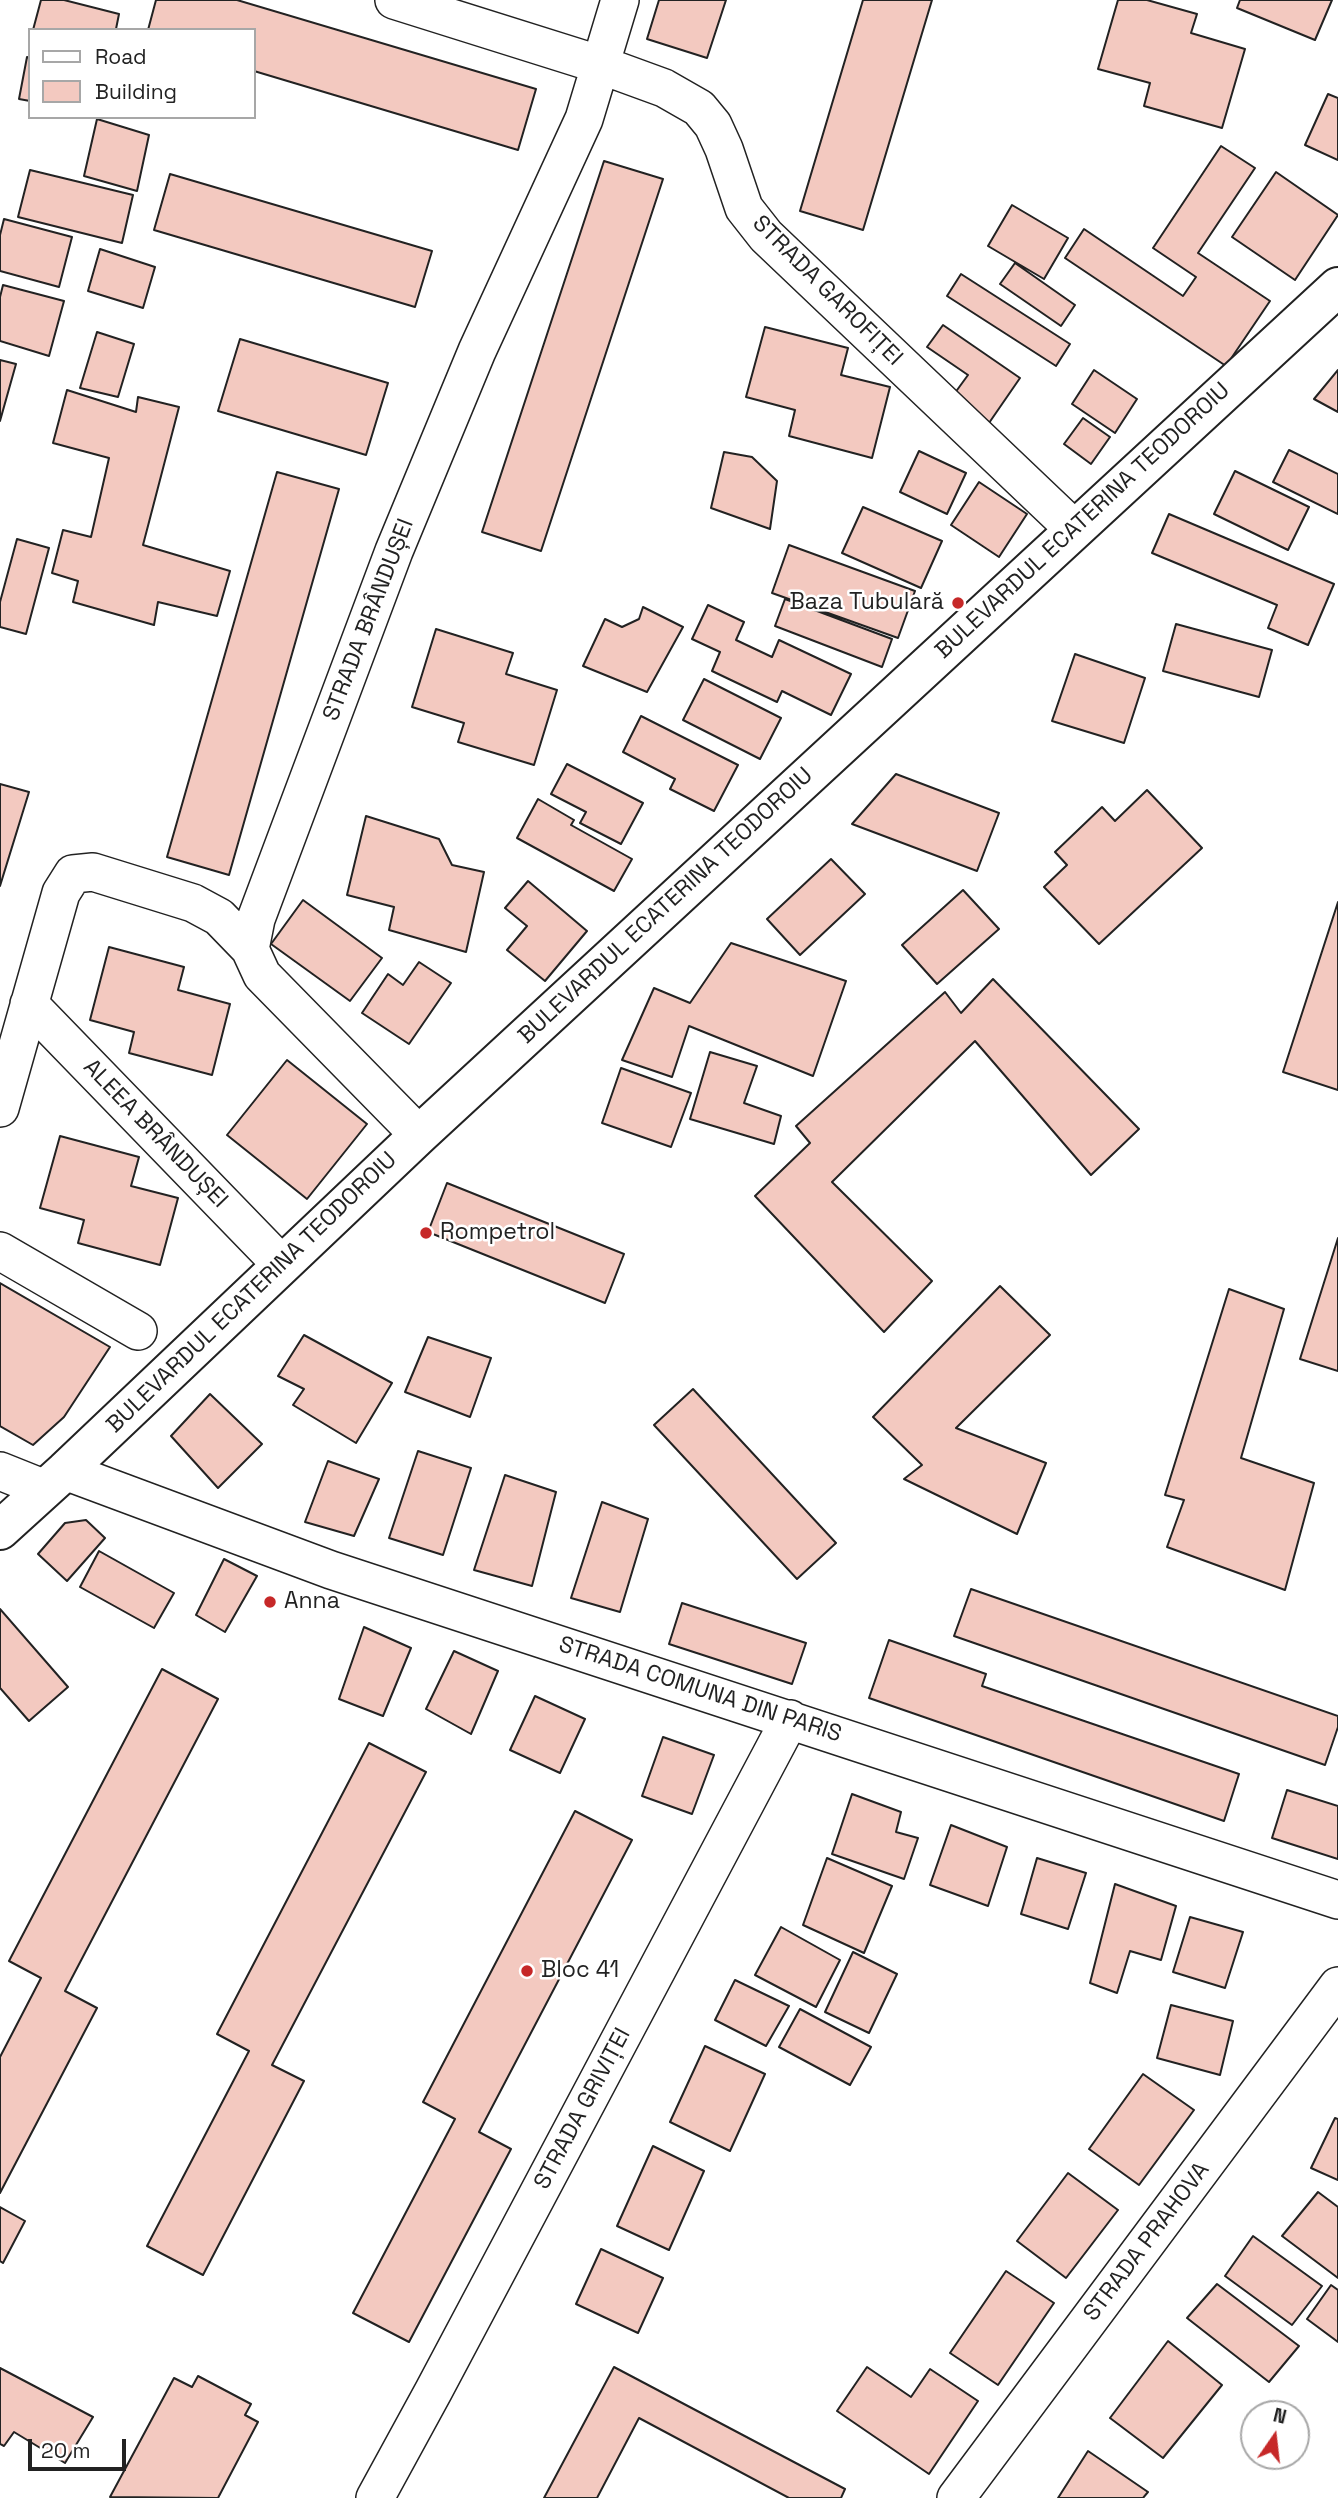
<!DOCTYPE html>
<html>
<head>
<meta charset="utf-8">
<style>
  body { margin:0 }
  #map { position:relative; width:1338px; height:2498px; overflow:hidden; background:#fff; font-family:"Space Grotesk",sans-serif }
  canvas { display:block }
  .legend { position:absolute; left:28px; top:28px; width:228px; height:91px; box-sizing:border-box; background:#fff; border:2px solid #a7a7a7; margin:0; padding:9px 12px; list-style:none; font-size:21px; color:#222 }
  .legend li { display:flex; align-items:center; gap:14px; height:35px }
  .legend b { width:35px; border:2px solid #a7a7a7 }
  .north { position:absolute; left:1240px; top:2400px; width:70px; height:70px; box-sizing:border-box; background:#fff; border:2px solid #a7a7a7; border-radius:50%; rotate:14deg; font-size:19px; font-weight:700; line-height:28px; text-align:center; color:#222 }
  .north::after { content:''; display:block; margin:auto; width:24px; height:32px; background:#c62828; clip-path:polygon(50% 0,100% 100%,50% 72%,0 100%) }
  .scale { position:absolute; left:28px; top:2439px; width:98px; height:32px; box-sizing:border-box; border:4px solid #222; border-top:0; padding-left:9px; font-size:21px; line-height:24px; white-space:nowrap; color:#222; -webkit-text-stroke:5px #fff; paint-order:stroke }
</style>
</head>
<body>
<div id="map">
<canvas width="1338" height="2498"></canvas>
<ul class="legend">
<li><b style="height:9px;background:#fff"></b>Road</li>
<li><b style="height:19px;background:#f3c9c0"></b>Building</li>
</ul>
<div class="north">N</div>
<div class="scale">20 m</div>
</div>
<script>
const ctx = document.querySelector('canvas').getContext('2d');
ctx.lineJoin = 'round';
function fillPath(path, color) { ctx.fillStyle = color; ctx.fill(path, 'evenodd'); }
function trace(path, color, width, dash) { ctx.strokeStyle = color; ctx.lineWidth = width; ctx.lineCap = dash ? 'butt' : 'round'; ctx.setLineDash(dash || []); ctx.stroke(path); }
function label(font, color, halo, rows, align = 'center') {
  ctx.font = font + ' "Space Grotesk",sans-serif'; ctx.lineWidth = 5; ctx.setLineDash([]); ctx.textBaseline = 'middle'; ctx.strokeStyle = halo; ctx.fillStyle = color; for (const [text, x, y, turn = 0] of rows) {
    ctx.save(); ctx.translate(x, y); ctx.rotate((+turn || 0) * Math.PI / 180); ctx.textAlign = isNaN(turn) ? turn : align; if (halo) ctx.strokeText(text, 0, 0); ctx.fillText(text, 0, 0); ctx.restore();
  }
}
const building = new Path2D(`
  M41,0H64L119,14L116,29L120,30H33Z
  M156,0H237L536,89L518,150L254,71V30H148Z
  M659,0H726L707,58L647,39Z
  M863,0H932L863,230L800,211Z
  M1118,0H1147L1197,14L1191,33L1245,49L1222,128L1144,106L1150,83L1098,69Z
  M1240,0H1332L1315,40L1237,8Z
  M27,57L30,58V101L19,99Z
  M1328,94L1338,98V160L1305,145Z
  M97,119L149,135L137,191L84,176Z
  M1221,146L1255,168L1198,253L1270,301L1226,366L1065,258L1084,229L1183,296L1196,277L1153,248Z
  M604,161L663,179L541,551L482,532Z
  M30,170L133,195L122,243L18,217Z
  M1276,172L1338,215L1295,280L1232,237Z
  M170,174L432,251L415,307L154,230Z
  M1012,205L1068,238L1044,279L988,246Z
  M4,219L72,237L59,287L0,271V235Z
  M100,249L155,267L143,308L88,291Z
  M1015,263L1075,305L1061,326L1000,284Z
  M961,274L1070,344L1056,366L947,296Z
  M3,285L64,301L49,356L0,341V297Z
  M943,325L1020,378L989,423L952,397L968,375L927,347Z
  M765,327L848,348L841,375L890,387L872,458L789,436L795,410L746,397Z
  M97,332L134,344L118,397L80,388Z
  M240,339L388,383L366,455L218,411Z
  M0,360L16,364L0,421Z
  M1094,370L1137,399L1115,433L1072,404Z
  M1338,370V412L1314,399Z
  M67,390L136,412L138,397L179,407L143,545L230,571L217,616L158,602L154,625L73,602L78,581L52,573L63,530L91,537L109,458L53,443Z
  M1083,418L1110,437L1091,464L1064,444Z
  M1289,450L1338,474V514L1273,482Z
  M919,451L966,473L947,514L900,492Z
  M724,452L752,457L777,481L770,529L711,508Z
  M1235,471L1309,507L1288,550L1214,514Z
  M277,472L339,489L229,875L167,857Z
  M979,482L1027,514L999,557L951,525Z
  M863,507L942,541L921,588L842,553Z
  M1169,514L1334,584L1308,645L1268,628L1277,605L1152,553Z
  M17,539L49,548L26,634L0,627V602Z
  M789,545L915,591L898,638L772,593Z
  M785,599L892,639L882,667L775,626Z
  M708,605L744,622L736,640L772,657L779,640L851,674L831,715L782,691L777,702L712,671L720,652L692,639Z
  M643,607L683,627L647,692L583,666L605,619L622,627L639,619Z
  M1176,624L1272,650L1259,697L1163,671Z
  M436,629L513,653L506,674L557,690L534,765L458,742L464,723L412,707Z
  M1075,654L1145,678L1124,743L1052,721Z
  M704,679L781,718L760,759L683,720Z
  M641,716L738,765L714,811L670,789L675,779L623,752Z
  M567,764L643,803L621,844L580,823L586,812L551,794Z
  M896,774L999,813L977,871L852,824Z
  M0,784L29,792L0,886Z
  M1147,790L1202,848L1099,944L1044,887L1067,865L1055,852L1102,807L1115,821Z
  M538,799L574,820L571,825L632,859L614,891L517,838Z
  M366,816L439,839L452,865L484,872L466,952L389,930L394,907L347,895Z
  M831,859L865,894L800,955L767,919Z
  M528,881L587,931L545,981L507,950L527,926L505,908Z
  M963,890L999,929L937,984L902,945Z
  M303,900L382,958L350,1001L271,944Z
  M1338,902V1090L1283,1072Z
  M731,943L846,981L813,1076L689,1026L672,1077L622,1060L654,988L690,1003Z
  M109,947L184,967L178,990L230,1004L212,1075L129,1053L134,1032L90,1020Z
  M419,962L451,983L409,1044L362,1013L388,974L403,985Z
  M993,979L1139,1129L1091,1175L975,1041L832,1182L932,1281L884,1332L755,1196L810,1143L796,1126L945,992L961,1013Z
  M710,1052L757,1066L744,1103L781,1116L774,1144L690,1119Z
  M287,1060L367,1124L307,1199L227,1135Z
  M621,1068L691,1093L671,1147L602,1123Z
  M60,1136L139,1157L131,1186L178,1198L160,1265L78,1243L84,1220L40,1208Z
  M447,1183L624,1254L605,1303L428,1232Z
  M1338,1238V1371L1300,1359Z
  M0,1283L110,1347L64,1417L33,1445L0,1426Z
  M1000,1286L1050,1335L956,1428L1046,1463L1017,1534L904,1479L922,1465L873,1417Z
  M1229,1289L1284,1309L1241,1458L1314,1483L1285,1590L1167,1547L1184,1500L1165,1495Z
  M304,1335L392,1383L356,1443L293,1405L304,1389L278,1376Z
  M428,1337L491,1358L470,1417L405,1392Z
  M693,1389L836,1543L797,1579L654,1425Z
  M210,1394L262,1444L218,1488L171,1436Z
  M418,1451L471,1468L443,1555L389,1538Z
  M328,1461L379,1479L354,1536L305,1522Z
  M505,1475L556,1492L532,1586L474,1570Z
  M602,1502L648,1519L620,1612L571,1598Z
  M86,1520L105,1538L67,1581L38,1554L65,1523Z
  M99,1551L174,1593L154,1628L80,1587Z
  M224,1559L257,1576L225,1632L196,1615Z
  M971,1589L1338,1716V1727L1325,1765L954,1636Z
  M682,1603L806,1643L792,1684L669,1644Z
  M0,1609L68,1687L29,1721L0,1688Z
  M364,1627L411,1648L383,1716L339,1699Z
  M889,1640L986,1674L982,1686L1239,1774L1224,1821L869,1698Z
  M454,1651L498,1671L471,1734L426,1709Z
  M162,1669L218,1699L65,1991L97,2008L0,2193V2057L41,1978L9,1961Z
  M535,1696L585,1719L560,1773L510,1750Z
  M663,1737L714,1755L692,1814L642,1796Z
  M369,1743L426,1772L272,2065L304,2081L203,2275L147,2246L249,2051L217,2034Z
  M1287,1790L1338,1806V1859L1272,1838Z
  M852,1794L901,1812L896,1832L918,1838L904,1879L832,1854Z
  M575,1811L632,1840L479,2132L511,2149L409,2342L353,2313L455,2119L423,2102Z
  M951,1825L1007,1847L988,1906L930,1885Z
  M827,1858L892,1886L864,1953L803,1925Z
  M1037,1858L1086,1873L1068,1929L1021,1914Z
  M1115,1884L1176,1906L1161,1960L1130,1951L1117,1993L1090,1983Z
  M1190,1917L1243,1932L1225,1988L1173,1972Z
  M781,1927L840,1960L816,2007L755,1975Z
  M853,1952L897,1974L869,2033L825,2012Z
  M735,1980L789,2006L766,2046L715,2020Z
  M1171,2005L1233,2021L1220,2075L1157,2058Z
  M800,2009L871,2047L850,2085L779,2047Z
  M705,2046L765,2074L730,2151L670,2122Z
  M1143,2074L1194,2110L1139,2185L1089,2149Z
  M1335,2118L1338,2119V2180L1311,2168Z
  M653,2146L704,2171L669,2250L617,2226Z
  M1068,2173L1118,2210L1066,2278L1017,2241Z
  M1318,2192L1338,2207V2278L1282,2236Z
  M0,2207L25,2221L3,2263L0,2261Z
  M1253,2236L1322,2286L1292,2325L1225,2276Z
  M601,2249L663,2278L638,2333L576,2304Z
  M1006,2271L1054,2303L998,2385L950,2353Z
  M1217,2284L1299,2346L1269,2382L1187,2318Z
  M1331,2285L1338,2290V2342L1307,2319Z
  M1168,2341L1222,2385L1163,2458L1110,2418Z
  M614,2367L845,2489L841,2498H789L639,2418L597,2498H544Z
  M867,2367L911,2397L930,2369L978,2401L929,2474L837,2411Z
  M0,2368L93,2417L65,2463L14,2432L4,2446L0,2444Z
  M198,2376L251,2404L245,2415L258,2422L218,2498L110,2497L174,2378L192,2387Z
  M1088,2451L1148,2492L1143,2498H1058Z`);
fillPath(building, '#f3c9c0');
trace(building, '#222', 2);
const minor = new Path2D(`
  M394,0L601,65L664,88L699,108L713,125L724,149L744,208L766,236L1074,529
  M29,1004L281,1264
  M0,1108L61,893L73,874L93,872L193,903L219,917L250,949
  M419,1135L262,975L250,949L256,919L394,551L477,351L584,119L620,0
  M0,1251L138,1331
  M0,1471L45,1489
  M65,1471L331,1570L1338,1900
  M375,2498L434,2390L790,1719
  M956,2498L1338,1986`);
const major = new Path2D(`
  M0,1530L65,1471L419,1135L1338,287`);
trace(minor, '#222', 40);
trace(major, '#222', 42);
trace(minor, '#fff', 37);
trace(major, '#fff', 38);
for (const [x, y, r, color] of [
  [958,603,7,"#c62828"],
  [426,1233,7,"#c62828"],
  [270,1602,7,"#c62828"],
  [527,1971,7,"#c62828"]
]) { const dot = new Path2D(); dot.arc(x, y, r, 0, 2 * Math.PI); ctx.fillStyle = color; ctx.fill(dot); trace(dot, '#fff', 2.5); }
label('23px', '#222', '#fff', [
  ["STRADA GAROFIȚEI",827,291,45],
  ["BULEVARDUL ECATERINA TEODOROIU",1083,521,-43],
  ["STRADA BRÂNDUȘEI",369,620,-69],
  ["BULEVARDUL ECATERINA TEODOROIU",666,906,-43],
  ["ALEEA BRÂNDUȘEI",155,1134,46],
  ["BULEVARDUL ECATERINA TEODOROIU",252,1293,-44],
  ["STRADA COMUNA DIN PARIS",700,1690,18],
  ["STRADA GRIVIȚEI",583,2109,-62],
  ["STRADA PRAHOVA",1147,2242,-53]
]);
label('23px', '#222', '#fff', [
  ["Baza Tubulară",944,603,"right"],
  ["Rompetrol",440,1233],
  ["Anna",284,1602],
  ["Bloc 41",541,1971]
], 'left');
</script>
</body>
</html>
